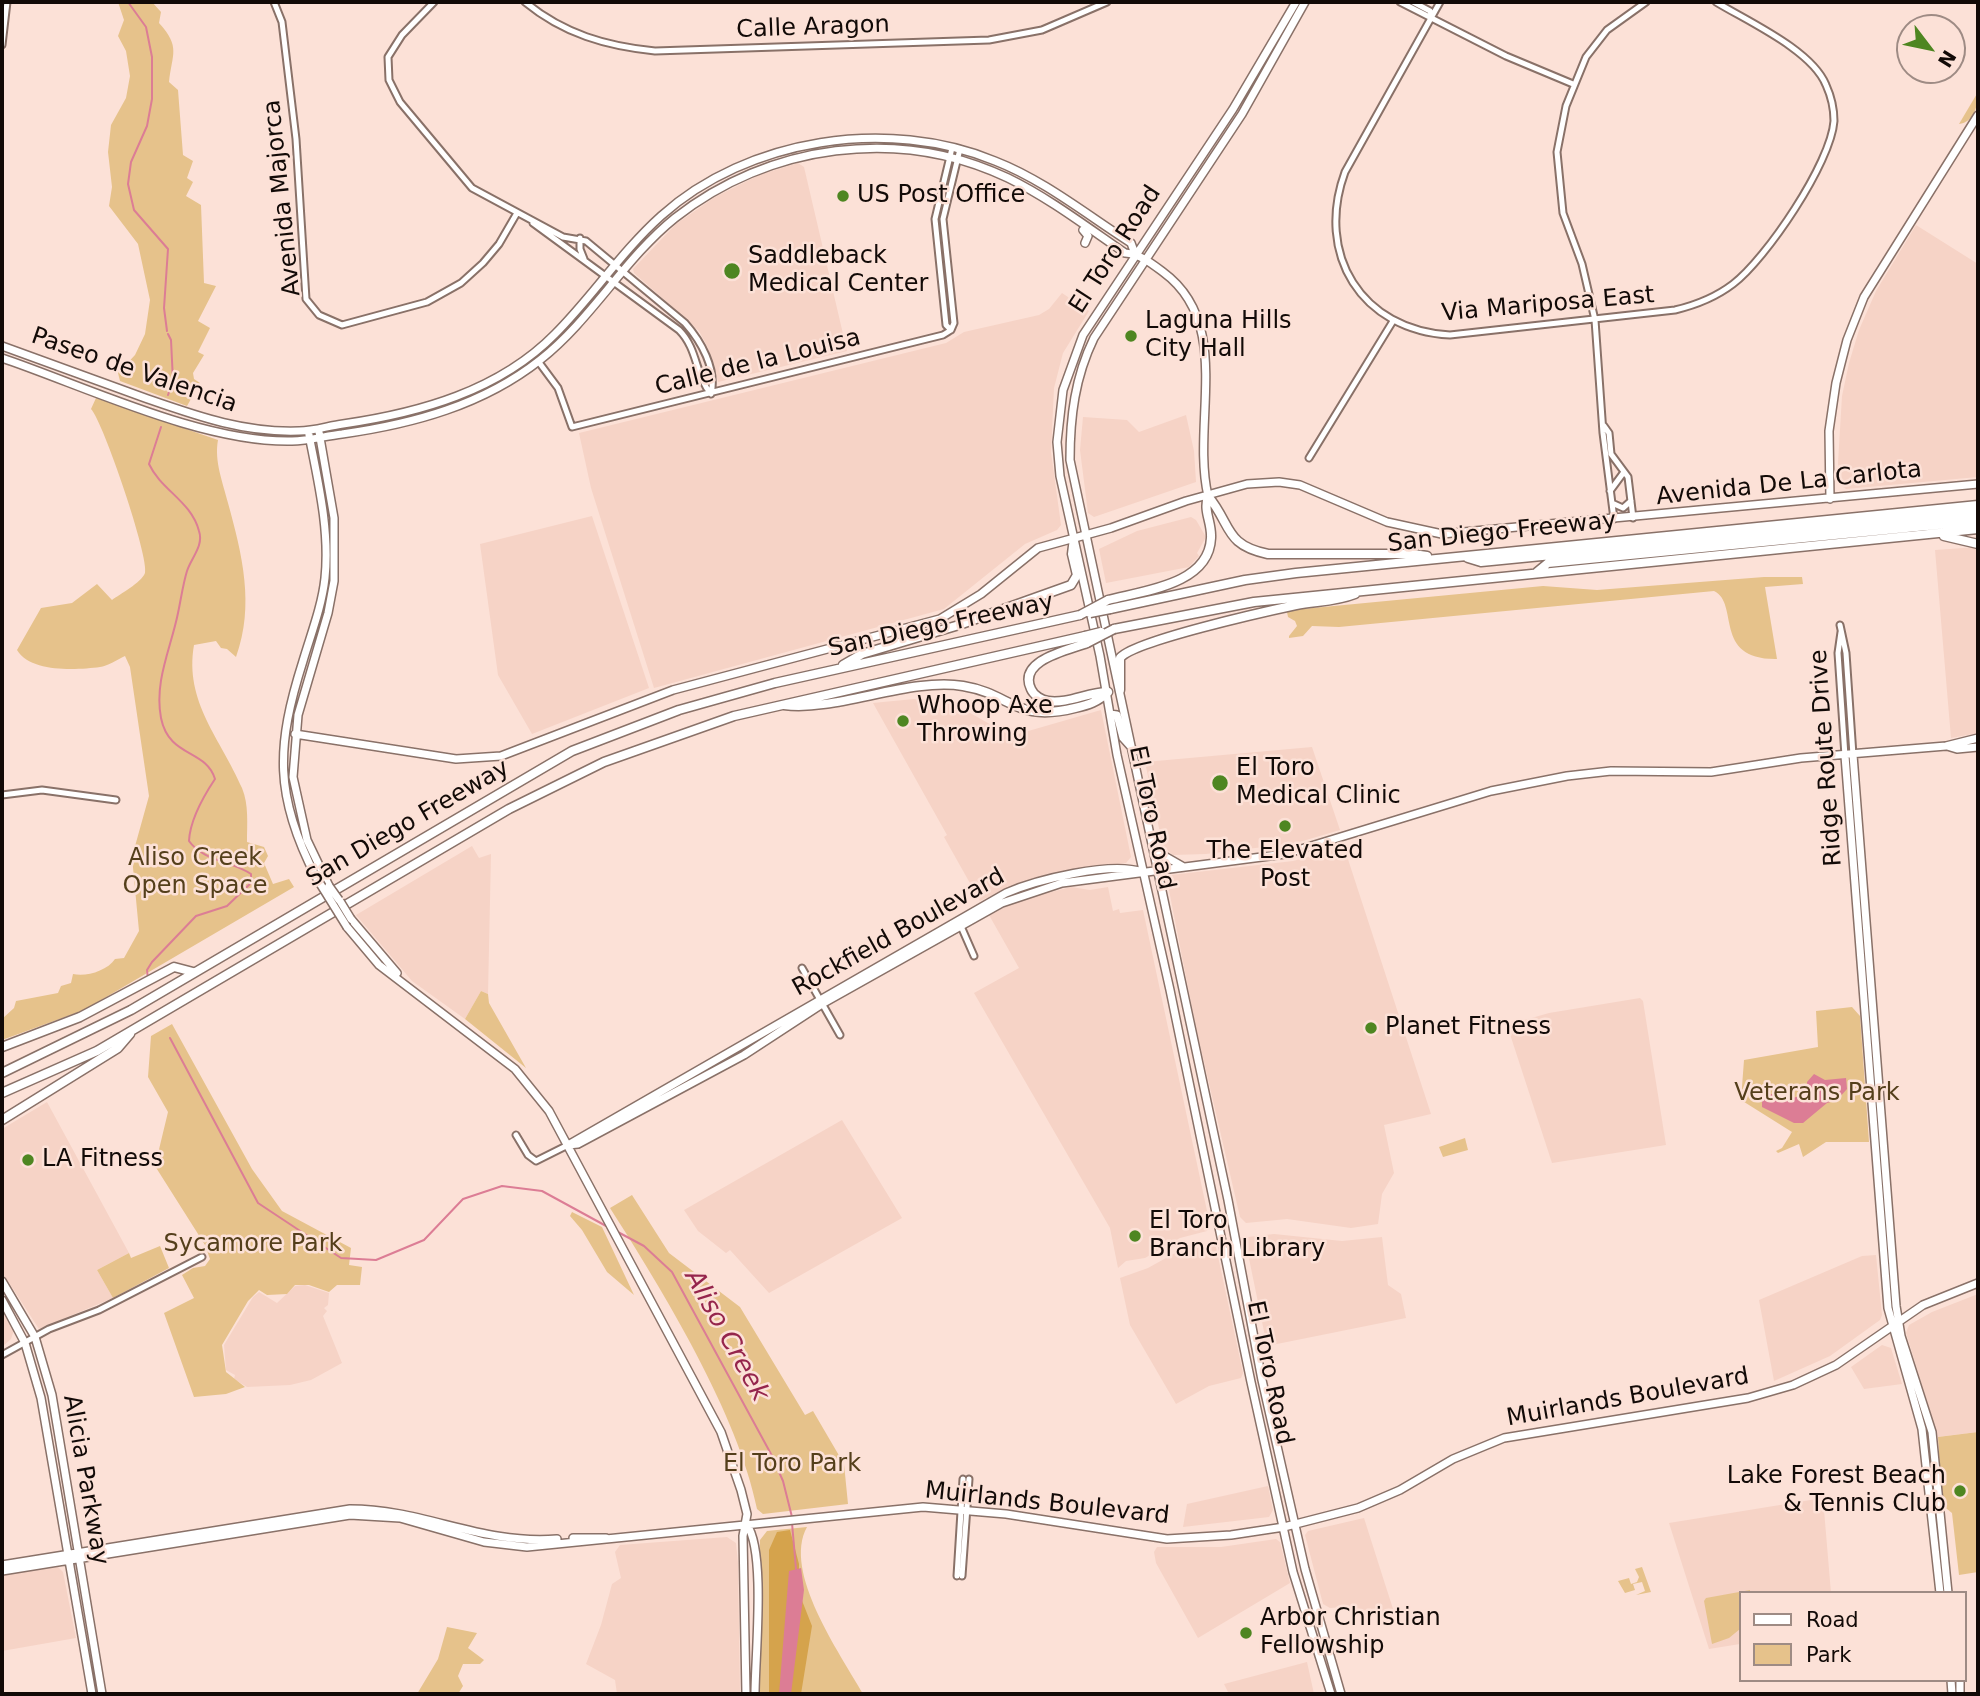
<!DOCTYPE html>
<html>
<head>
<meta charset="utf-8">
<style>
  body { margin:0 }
  #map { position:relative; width:1980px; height:1696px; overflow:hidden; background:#fce1d7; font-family:"DejaVu Sans",sans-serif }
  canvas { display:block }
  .frame { position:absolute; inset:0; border:4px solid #120a07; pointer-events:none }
  .legend { position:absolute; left:1739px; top:1591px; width:228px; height:91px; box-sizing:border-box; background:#fce1d7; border:2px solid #9e8b84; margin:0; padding:9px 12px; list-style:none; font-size:21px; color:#120a07 }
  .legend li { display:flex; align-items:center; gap:14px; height:35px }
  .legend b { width:35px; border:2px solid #9e8b84 }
  .north { position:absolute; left:1896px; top:14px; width:70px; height:70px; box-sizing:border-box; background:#fce1d7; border:2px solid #9e8b84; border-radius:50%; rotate:122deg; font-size:19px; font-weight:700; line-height:28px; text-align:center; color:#120a07 }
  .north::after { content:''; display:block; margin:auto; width:24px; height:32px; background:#4e8621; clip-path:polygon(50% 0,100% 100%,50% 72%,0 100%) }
</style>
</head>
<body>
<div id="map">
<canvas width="1980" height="1696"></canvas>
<div class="frame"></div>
<ul class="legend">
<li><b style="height:9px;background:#fff"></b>Road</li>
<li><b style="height:19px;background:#e6c28b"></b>Park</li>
</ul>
<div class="north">N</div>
</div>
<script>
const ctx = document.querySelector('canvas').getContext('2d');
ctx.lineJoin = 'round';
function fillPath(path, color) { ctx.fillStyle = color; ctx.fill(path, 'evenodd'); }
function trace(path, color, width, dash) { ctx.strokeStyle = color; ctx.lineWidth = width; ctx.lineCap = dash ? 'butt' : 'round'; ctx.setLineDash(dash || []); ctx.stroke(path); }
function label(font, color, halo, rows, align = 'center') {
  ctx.font = font + ' "DejaVu Sans",sans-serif'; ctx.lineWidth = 5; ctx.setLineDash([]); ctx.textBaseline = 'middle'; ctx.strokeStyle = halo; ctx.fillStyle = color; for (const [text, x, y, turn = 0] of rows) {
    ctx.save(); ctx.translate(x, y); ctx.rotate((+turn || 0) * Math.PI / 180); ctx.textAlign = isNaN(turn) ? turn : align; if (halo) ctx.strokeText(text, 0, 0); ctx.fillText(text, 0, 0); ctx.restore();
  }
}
fillPath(new Path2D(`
  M798,163L804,167L847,351L718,382L708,348L699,331L634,273L633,269L676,224L715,197L759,175Z
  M1916,225L1978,264V477L1846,489L1840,485L1838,463L1842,396L1849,363L1859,330L1876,291Z
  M1062,293L1089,311L1063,353L1054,388L1051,452L1061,525L1057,530L1025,544L944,609L654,688L591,488L579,433L946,343L964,332L1039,315L1049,309Z
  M1186,415L1194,451L1196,482L1094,517L1088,513L1080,450L1083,417L1127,420L1139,432Z
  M592,516L649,688L532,734L498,675L480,544Z
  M1191,517L1196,520L1206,537L1197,553L1199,556L1189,567L1106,583L1099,549L1137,531Z
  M1978,547V733L1951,738L1935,550Z
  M914,699L956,705L1011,736L1101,710L1131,857L1126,863L1048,874L1019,883L980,901L944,837L947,835L873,703Z
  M1312,747L1340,830L1296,843L1206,854L1173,855L1163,847L1145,762Z
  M472,846L479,858L491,854L488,994L481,991L465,1019L412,981L356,915Z
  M1344,847L1431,1114L1384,1125L1394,1173L1382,1194L1378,1224L1351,1228L1287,1219L1246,1223L1240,1217L1195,1023L1167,880L1171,875L1293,861Z
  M1071,887L1090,890L1108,887L1113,911L1119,909L1120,913L1143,910L1210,1225L1207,1231L1180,1238L1145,1258L1126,1261L1118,1268L1110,1228L974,993L1019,968L989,915L1020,900Z
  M1640,998L1643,1001L1666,1145L1552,1163L1507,1025L1549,1013Z
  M47,1102L129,1253L97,1270L113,1298L39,1329L2,1272V1129Z
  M842,1120L902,1218L769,1293L730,1250L726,1253L698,1231L684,1210Z
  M1274,1234L1342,1241L1382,1237L1388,1285L1401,1294L1406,1318L1267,1346L1246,1244L1248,1237Z
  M1210,1245L1216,1247L1243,1373L1241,1378L1209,1386L1176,1404L1130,1325L1120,1278L1148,1268L1175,1253Z
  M1876,1255L1882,1315L1880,1320L1830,1356L1774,1381L1759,1300L1862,1256Z
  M305,1285L329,1293L328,1305L324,1308L327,1311L323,1316L342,1363L311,1380L290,1385L247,1387L234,1379L235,1375L226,1370L224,1345L253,1297L259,1292L277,1303L295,1286Z
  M1978,1294V1432L1938,1437L1906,1333L1909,1325L1932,1312Z
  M2,1312L14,1330L11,1339L2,1347Z
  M1882,1345L1891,1348L1902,1384L1864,1389L1851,1367Z
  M1268,1486L1273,1510L1269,1517L1183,1527L1187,1504Z
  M1823,1498L1831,1593H1740V1644L1709,1649L1669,1523Z
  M1364,1518L1385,1584L1395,1615L1347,1607L1330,1608L1323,1604L1305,1535L1308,1531Z
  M727,1537L736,1543L738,1563L740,1694H617L615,1680L586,1664L601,1625L612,1584L621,1578L615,1552L620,1545Z
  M1276,1539L1280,1542L1290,1583L1198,1638L1156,1563L1154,1552L1157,1547H1221Z
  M58,1567L63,1572L76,1638L2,1651V1575Z
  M1307,1662L1314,1694H1229L1224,1684Z`), '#f6d3c6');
fillPath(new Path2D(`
  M118,2H152L161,12L159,23C181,47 172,54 169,82L178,90L183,155L193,161L187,178L193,182L186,196L201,205L204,283L216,286L198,321L210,328L198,352L204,355L193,373L194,379L200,383L187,406L120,381L118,373L135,355L145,334L150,300L138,244L109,206L112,187L108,152L111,125L126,98L130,76L126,51L118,36L124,20Z
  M1978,92C1978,106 1974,122 1959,124Z
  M96,398L218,440C214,461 223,483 228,503C242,554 255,605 236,657L227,649L221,648L216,641L194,645C184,702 221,739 242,788C249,805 247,824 247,842L264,847L268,856L264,863L273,884L289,879L294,887L84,1010L2,1040V1019L14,1008L16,1001L58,993L61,986L71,983L73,974C86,977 107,971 115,959L124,958L139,931L132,857L149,796L130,667L125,656C117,660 107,666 100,667C77,670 31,673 17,650L41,608L72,603L97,584L112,600C120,594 141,583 145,573C150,559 103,421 91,409Z
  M1764,577H1802L1803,584L1765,587L1777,659C1712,660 1740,603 1714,591L1339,627L1312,626L1303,636L1289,638V636L1297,626L1295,621L1288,617L1287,612L1292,610L1543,586L1597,590Z
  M481,991L488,994L489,1003L526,1068L465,1019Z
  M1852,1007L1860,1016L1869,1142H1826L1803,1157L1799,1144L1778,1153L1776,1151L1782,1148L1792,1132L1741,1100L1744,1060L1818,1047L1816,1011Z
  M172,1024L252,1169L282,1211L351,1248L349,1265L362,1267L360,1285H337L329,1292L309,1285H295L287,1294L267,1295L259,1290L248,1301L222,1345L226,1372L245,1387L226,1394L194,1397L164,1313L194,1298L182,1275L193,1268L205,1266L210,1259L205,1245L155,1166L168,1112L148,1077L151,1036Z
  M1465,1138L1468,1150L1443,1157L1439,1147Z
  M632,1195L669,1253L740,1307L805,1415L813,1411L844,1464L848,1504L763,1514L757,1509C738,1414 663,1291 610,1208Z
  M572,1212L602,1227L634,1295L607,1272L582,1230L570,1216Z
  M160,1246L169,1268L113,1298L97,1270L129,1253L131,1258Z
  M1978,1432V1572L1959,1575L1952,1513L1942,1505L1938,1437Z
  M807,1527C782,1572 840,1653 863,1694H760V1540L767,1531Z
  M1642,1567L1651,1592L1636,1595L1645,1591L1642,1582L1633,1584L1635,1590L1625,1593L1618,1581L1629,1578L1631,1584L1637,1582L1639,1577L1635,1569Z
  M1750,1590V1593H1740V1629L1729,1638L1712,1644L1704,1601L1706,1598Z
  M447,1627L477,1633L468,1648L484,1660L480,1664H463L458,1676L463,1686L458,1694H417L438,1659Z`), '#e6c28b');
fillPath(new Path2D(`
  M790,1530L799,1564V1593L812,1626L801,1694H769V1550L777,1532Z`), '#d5a34c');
fillPath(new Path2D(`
  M1814,1074L1825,1080L1846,1078L1847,1089L1837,1100L1827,1103L1803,1123H1794L1762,1107V1100L1773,1093L1789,1099L1807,1094V1082Z
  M801,1568L804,1590L791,1694H779L789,1571Z`), '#dc7d95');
trace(new Path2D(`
  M128,2L146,27L152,57V99L147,126L131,162L128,184L134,210L168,249L164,308L167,331
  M168,395L173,381L171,340L168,334
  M148,979L147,970L152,962L196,916L227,906L251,883V874C232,861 203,861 189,841C190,820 203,797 215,779C206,749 169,758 161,718C154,681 171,648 178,613C181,599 183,584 187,571C191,558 204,546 199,531C191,501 161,490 149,464L161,427
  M170,1038L258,1203L341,1258L376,1260L424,1240L463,1199L502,1186L542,1191L608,1227
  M616,1231L644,1246L672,1272L771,1454L783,1481L792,1517
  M792,1523L796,1569`), '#dc7d95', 2);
const minor = new Path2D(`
  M274,2L282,22L296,139L306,299L319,315L342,325L427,302L461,283L483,263L499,244L517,213
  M434,2L402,35L388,57L389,80L400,102L472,188L563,237L586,241L685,323C701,341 717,369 711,394
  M525,2C564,34 606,46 655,51L989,40L1042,30L1107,2
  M1400,2L1506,56L1573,84
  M1413,2L1430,11L1432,17
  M1440,2L1345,172C1315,254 1361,330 1450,335L1675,310C1696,305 1716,297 1733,284C1766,259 1831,163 1834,121C1834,109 1831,96 1826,85C1812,50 1747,21 1716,2
  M2,45L7,2
  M533,223L679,330C698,349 695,375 711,394
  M580,238V249L584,259
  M951,330L946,325L935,219L952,148
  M951,330L954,323L943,219L960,149
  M538,361L558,388L572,427L943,335L951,330
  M1604,426L1609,433L1611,454L1628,477L1633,518
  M1309,458L1393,321
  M1610,491L1624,472
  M1612,503L1623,508L1631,501
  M1614,519L1603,433L1595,320L1582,264L1563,213L1557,152L1566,106L1586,57L1607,30L1646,2
  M1840,625L1846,653L1853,755
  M1841,632L1838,653L1845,756
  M2,795L42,790L116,800
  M960,924L974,956
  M802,968L840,1035
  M516,1135L528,1155L536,1161L568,1145
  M2,1355L49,1329L99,1310L202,1257
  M957,1576L963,1479
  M962,1576L969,1479`);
const major = new Path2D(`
  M1296,2L1233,109L1083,335L1063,390L1057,442L1060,476L1100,656L1117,755L1170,990L1251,1382L1293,1572L1331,1694
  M1305,2L1242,114L1094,338C1075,377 1070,417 1070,460L1228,1200L1262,1380L1305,1569L1341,1694
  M1083,230L1088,236L1085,243
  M2,346C50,363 97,381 145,398C197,416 244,433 299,431C314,431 328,426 343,424C419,413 499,391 555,334C592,297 621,252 661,216C748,138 888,117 995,161C1044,180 1087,215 1131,243L1135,254
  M2,358C87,387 203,443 292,441C308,441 325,436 342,434C413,424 483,405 540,360C592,319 624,259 675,218C769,144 899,126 1008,178C1049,198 1087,227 1125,253C1140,254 1151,263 1163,272C1234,324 1191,422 1208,496
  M319,432L334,518V581L328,613L298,715L293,777L307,840L329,886
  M309,435C318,481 330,531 325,578C322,606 311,634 303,661C276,746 274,796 316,877
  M1830,499L1829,431L1836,383L1847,340L1864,297L1978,115
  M1110,714L1117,715L1123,738L1132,748
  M295,734L456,759L501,756L673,690L940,619L981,594L1038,548L1111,528L1186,501L1247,484L1279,482L1300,485L1387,522L1442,534L1978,484
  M1947,746L1957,749L1978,747
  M1853,755L1896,1306L1901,1336L1932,1432L1948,1593
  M1845,756L1888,1308L1922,1429L1940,1593
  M1153,840L1161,854L1182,866
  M351,919L397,973
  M347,927L379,965L515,1069L549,1111L721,1432L741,1490L747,1514L743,1536L746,1694
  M568,1145L578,1144L744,1055L822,1004L1002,903L1062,883L1285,854L1491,791L1567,776L1611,771L1711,772L1801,758L1946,746L1978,738
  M568,1145L1006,893C1036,880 1111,861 1142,872
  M2,1281L35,1337L52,1395L102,1694
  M2,1300L25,1343L41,1398L92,1694
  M747,1525C766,1552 755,1657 755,1694
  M573,1538H606
  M2,1565L350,1509C424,1509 480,1545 557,1539
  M2,1571L350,1515L400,1518L484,1542L527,1547L923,1507L1006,1514L1167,1539L1231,1535L1284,1527L1358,1508L1400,1490L1453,1459L1504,1438L1748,1398L1793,1385L1836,1365L1923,1305L1978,1283
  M1951,1680L1952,1694
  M1960,1680V1694`);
const highway = new Path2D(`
  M1208,496C1232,525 1224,545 1268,554H1413L1427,556
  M1944,536L1978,544
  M1468,558L1481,562L1978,513
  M1537,572L1548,563L1978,521
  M1108,600C1142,591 1209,585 1211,538C1212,522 1203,512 1208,496
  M1110,609L1245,580L1296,573L1978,505
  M1114,629L1254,602L1978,529
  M1087,643C1069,650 1017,660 1031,689C1034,696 1042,700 1048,701C1068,704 1088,692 1108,692
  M843,665L862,654L959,625L1071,585L1077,575L1072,554L1074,538
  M1120,690V658C1133,641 1268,611 1296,605C1316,601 1335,602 1355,594
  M784,705C836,712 910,677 963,686C1012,694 1015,723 1075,708C1088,705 1098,702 1108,692
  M2,1047L80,1017L174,967L193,972
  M2,1073L131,1010L572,751L679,710L775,683L1080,615
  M2,1093L97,1051L509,809L604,762L734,716L1085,636
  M2,1120L118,1048L130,1034`);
trace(minor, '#897168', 9);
trace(major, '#897168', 10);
trace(highway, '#897168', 11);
trace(minor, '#fff', 5);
trace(major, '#fff', 7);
trace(highway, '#fff', 8);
const majorBridge = new Path2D(`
  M316,877L347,927
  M329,886L339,900
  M340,901L351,919`);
const highwayBridge = new Path2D(`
  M1090,613L1110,609
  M1080,615L1108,600
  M1085,636L1101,632
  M1087,643L1114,629`);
trace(majorBridge, '#897168', 10, []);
trace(highwayBridge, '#897168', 11, []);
trace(majorBridge, '#fff', 7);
trace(highwayBridge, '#fff', 8);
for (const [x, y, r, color] of [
  [843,196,7,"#4e8621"],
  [732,271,9,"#4e8621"],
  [1131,336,7,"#4e8621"],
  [903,721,7,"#4e8621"],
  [1220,783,9,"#4e8621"],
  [1285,826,7,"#4e8621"],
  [1371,1028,7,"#4e8621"],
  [28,1160,7,"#4e8621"],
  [1135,1236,7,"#4e8621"],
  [1960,1491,7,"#4e8621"],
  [1246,1633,7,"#4e8621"]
]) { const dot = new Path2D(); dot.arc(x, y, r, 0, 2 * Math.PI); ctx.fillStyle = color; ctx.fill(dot); trace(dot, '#fce1d7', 2.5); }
label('24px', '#120a07', '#fce1d7', [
  ["Calle Aragon",813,28,-2],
  ["Avenida Majorca",283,198,-96],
  ["El Toro Road",1116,250,-57],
  ["Via Mariposa East",1548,305,-5],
  ["Calle de la Louisa",758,363,-14],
  ["Paseo de Valencia",134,371,19],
  ["Avenida De La Carlota",1789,484,-6],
  ["San Diego Freeway",1502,533,-6],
  ["San Diego Freeway",941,626,-12],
  ["Ridge Route Drive",1827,758,-94],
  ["El Toro Road",1151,818,78],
  ["San Diego Freeway",408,824,-30],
  ["Rockfield Boulevard",899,933,-29],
  ["El Toro Road",1269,1373,78],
  ["Muirlands Boulevard",1628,1398,-10],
  ["Alicia Parkway",85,1480,80],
  ["Muirlands Boulevard",1047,1504,6]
]);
label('24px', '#120a07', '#fce1d7', [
  ["US Post Office",857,196],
  ["Saddleback",748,257],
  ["Medical Center",748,285],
  ["Laguna Hills",1145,322],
  ["City Hall",1145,350],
  ["Whoop Axe",917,707],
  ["Throwing",917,735],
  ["El Toro",1236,769],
  ["Medical Clinic",1236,797],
  ["The Elevated",1285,852,"center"],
  ["Post",1285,880,"center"],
  ["Planet Fitness",1385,1028],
  ["LA Fitness",42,1160],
  ["El Toro",1149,1222],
  ["Branch Library",1149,1250],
  ["Lake Forest Beach",1946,1477,"right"],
  ["& Tennis Club",1946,1505,"right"],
  ["Arbor Christian",1260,1619],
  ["Fellowship",1260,1647]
], 'left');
label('24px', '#543f1b', '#fce1d7', [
  ["Aliso Creek",195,859],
  ["Open Space",195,887],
  ["Veterans Park",1817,1094],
  ["Sycamore Park",253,1245],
  ["El Toro Park",792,1465]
]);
label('italic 26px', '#95254c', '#fce1d7', [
  ["Aliso Creek",726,1336,61]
]);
</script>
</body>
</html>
